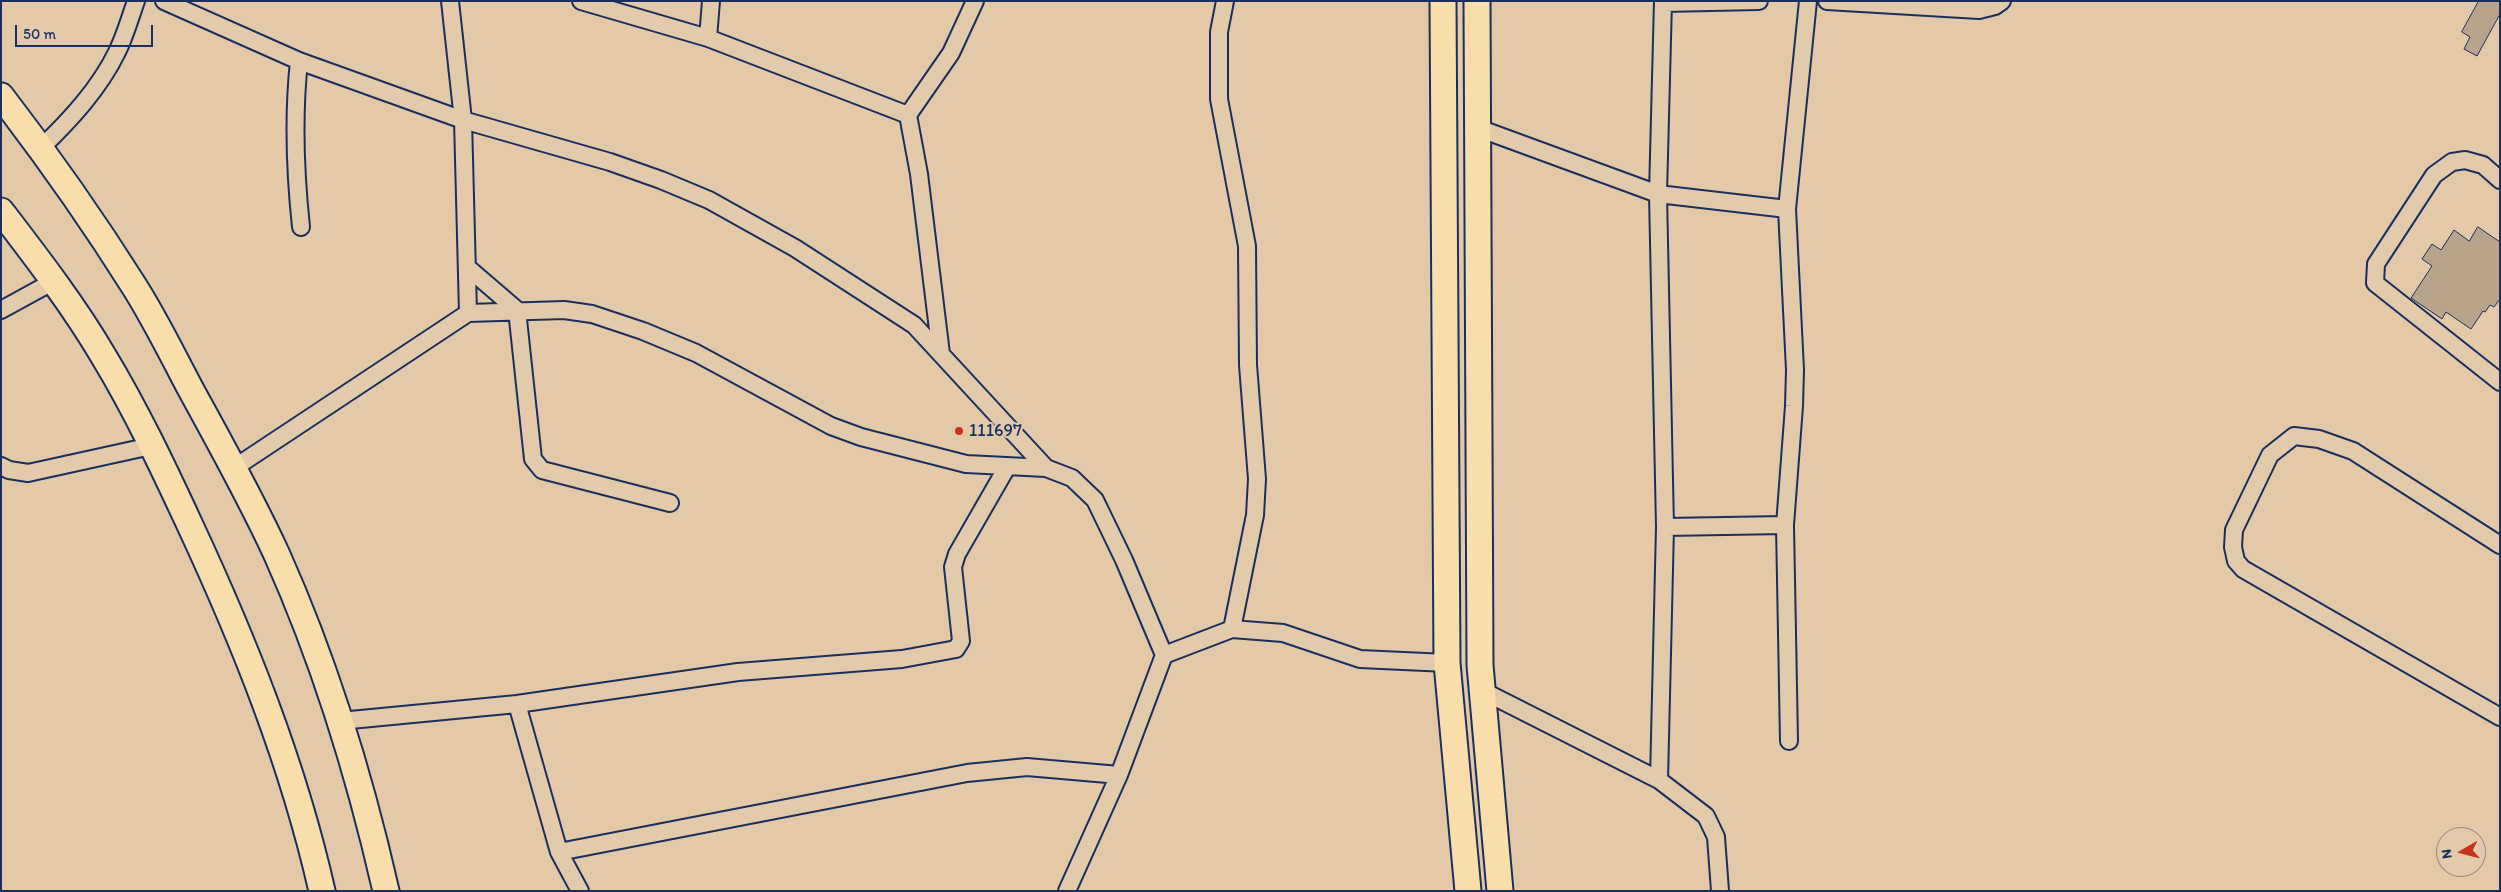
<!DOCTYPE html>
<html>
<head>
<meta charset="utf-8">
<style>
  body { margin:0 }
  #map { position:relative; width:2501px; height:892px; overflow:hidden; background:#e3c9a7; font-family:Itim,sans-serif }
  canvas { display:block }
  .frame { position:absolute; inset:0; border:2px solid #1b2f5e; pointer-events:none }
  .north { position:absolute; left:2436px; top:827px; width:50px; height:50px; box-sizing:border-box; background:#e3caab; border:1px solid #938c8c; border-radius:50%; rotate:262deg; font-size:14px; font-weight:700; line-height:20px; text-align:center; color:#1b2f5e }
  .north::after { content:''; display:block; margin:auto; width:18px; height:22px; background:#c8321e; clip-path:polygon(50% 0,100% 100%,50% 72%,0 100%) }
  .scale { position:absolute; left:15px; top:25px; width:138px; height:22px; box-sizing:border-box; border:2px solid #1b2f5e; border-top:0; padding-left:6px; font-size:15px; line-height:18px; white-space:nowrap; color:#1b2f5e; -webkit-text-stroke:4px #e3caab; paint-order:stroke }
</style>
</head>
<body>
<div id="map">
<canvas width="2501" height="892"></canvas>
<div class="frame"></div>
<div class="north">N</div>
<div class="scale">50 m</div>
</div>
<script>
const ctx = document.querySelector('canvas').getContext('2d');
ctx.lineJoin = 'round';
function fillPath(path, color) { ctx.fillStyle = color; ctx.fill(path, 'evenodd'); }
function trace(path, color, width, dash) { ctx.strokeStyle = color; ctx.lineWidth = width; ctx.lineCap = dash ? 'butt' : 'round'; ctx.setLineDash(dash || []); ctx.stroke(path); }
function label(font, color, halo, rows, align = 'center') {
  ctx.font = font + ' Itim,sans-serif'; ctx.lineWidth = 4.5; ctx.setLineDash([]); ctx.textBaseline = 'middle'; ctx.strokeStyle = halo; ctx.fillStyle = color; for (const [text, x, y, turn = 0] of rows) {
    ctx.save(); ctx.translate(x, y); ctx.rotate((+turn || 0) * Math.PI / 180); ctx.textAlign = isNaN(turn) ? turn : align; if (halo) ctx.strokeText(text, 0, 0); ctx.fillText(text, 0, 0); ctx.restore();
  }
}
const building = new Path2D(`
  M2479,1H2500V14L2477,56L2464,49L2470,37L2462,32Z
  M2478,227L2500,242V299L2494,307L2490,305L2485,312L2483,311L2471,329L2446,312L2442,319L2411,298L2432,266L2422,259L2432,244L2441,250L2454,230L2469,241Z`);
fillPath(building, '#b7a48a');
trace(building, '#1b2f5e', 1);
const street = new Path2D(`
  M164,1L299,61L463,120L610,162L661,180L709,200L795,248L914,325L1046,468
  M450,1L463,120L468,313
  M581,1L708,38L908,115
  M1225,1L1219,32V99L1247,246L1248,365L1257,479L1255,515L1232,629
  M1827,1L1979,10L1995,6L2002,1
  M1663,3L1759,1
  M708,38L711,1
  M299,61C293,117 295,171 301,227
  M1478,128L1658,194L1787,209
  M41,148C70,120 99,89 117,52C125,36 130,18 136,1
  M2500,180L2483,165L2465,160L2452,162L2434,175L2376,264L2375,283L2500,382
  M467,267L517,310L533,459L542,470L670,503
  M1,310L54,281
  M941,354L919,174L908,115L951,53L975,1
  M1,466L9,470L28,473L151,446
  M234,468L468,313L564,310L592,314L643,331L696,353L831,426L861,437L966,464L1046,468L1072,478L1095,500L1124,560L1164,655L1119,775L1067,891
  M1665,527L1785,525
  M2500,545L2353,451L2319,439L2294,436L2270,455L2234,530L2233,547L2236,561L2243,569L2500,717
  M1164,655L1232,629L1283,633L1360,659L1447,663
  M1481,690L1659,780L1706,816L1716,837L1720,891
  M517,704L559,852L580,891
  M340,721L517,704L738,672L902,659L956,649L961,641L953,567L957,554L1007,467
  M1789,741L1785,525L1794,406L1795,370L1787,209L1808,1
  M1659,780L1665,527L1658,194L1663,1
  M559,852L967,773L1027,767L1119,775`);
const primary = new Path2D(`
  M1443,1L1447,663L1468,891
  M1477,1L1480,665L1500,891
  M1,96C48,157 93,221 134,286C155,319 172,354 190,388C220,443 251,498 277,555C325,662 360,777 386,891
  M1,211C37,258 74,306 104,357C136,410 163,467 189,523C244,641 293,763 322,891`);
trace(street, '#1b2f5e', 20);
trace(primary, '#1b2f5e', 29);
trace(street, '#e3caab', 16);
trace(primary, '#f9deab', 25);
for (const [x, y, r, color] of [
  [959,431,5,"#c8321e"]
]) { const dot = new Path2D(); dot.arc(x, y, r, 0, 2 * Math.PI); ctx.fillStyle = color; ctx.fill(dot); trace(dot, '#e3caab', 2); }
label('18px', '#1b2f5e', '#e3caab', [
  ["111697",969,431]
], 'left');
</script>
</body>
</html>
